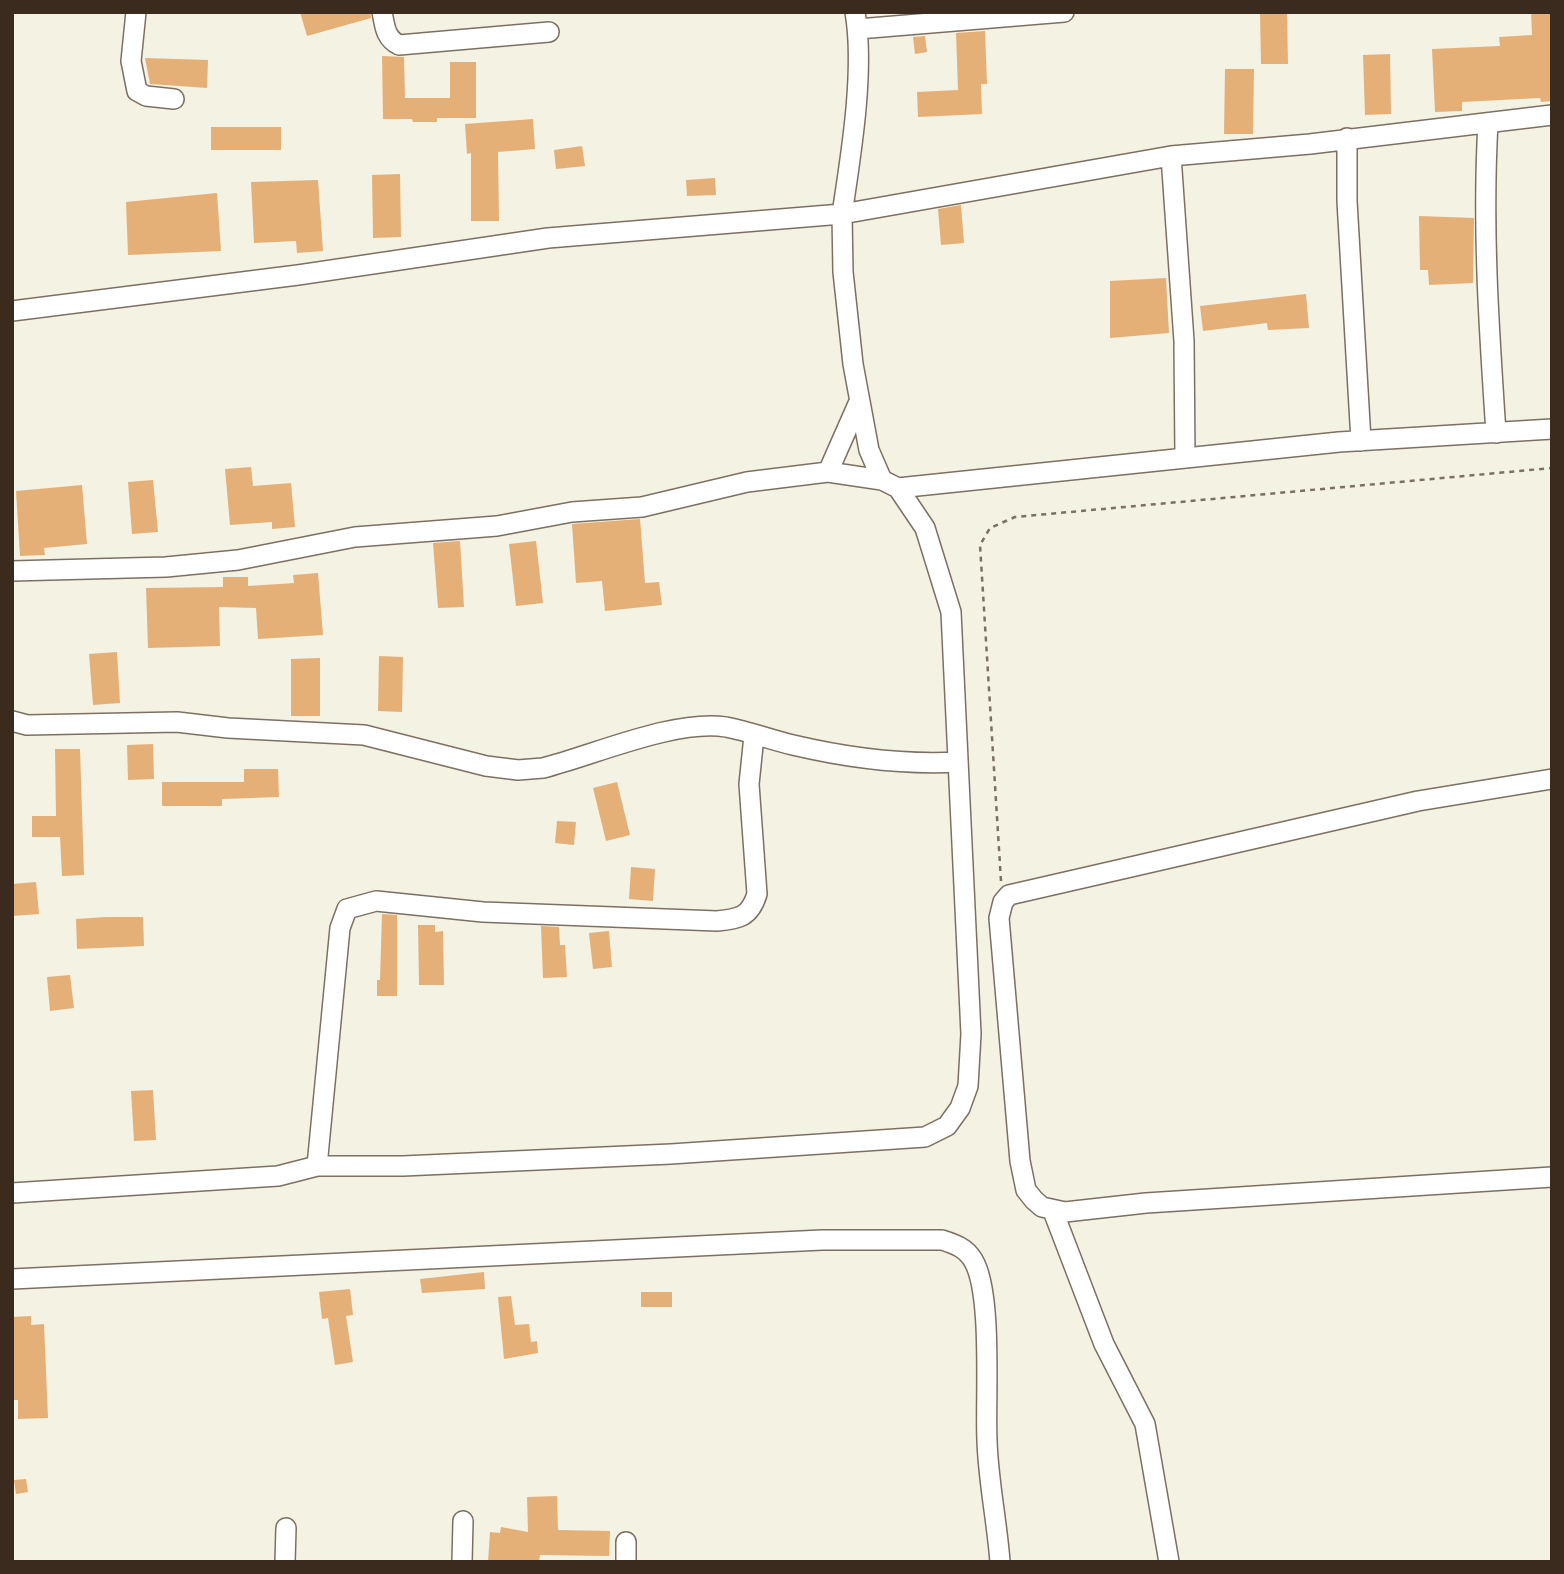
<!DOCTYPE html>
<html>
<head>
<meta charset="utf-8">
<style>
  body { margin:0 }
  #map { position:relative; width:1564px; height:1574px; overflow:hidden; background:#f4f2e2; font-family:"Old Standard TT",serif }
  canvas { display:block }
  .frame { position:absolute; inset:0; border:14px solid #3b2a1e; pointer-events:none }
</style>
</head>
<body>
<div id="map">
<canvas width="1564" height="1574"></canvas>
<div class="frame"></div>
</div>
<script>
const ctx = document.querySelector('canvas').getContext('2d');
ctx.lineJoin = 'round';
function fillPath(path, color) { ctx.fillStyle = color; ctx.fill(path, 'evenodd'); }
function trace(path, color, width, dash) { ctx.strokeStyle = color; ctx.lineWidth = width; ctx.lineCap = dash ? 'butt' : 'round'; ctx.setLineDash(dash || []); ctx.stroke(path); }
fillPath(new Path2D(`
  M300,12H370L371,18L307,36Z
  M1260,12H1287L1288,64H1261Z
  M1531,12H1552V101L1541,102L1540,98L1462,102V111L1435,112L1432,49L1500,46L1499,37L1532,35Z
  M985,31L987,84H981L982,114L918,117L917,92L958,90L956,33Z
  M925,36L927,52L915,54L913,37Z
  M1390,54L1391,114L1365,115L1363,55Z
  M382,56L404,57L405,98H450V62H476V118H437V122H413L412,119H383Z
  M145,58L208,60L207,88L150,84Z
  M1225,69H1254L1253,134H1224Z
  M533,119L535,149L498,152L499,221H471V153L467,154L465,124Z
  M211,127H281V150H211Z
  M582,146L585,166L556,169L554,150Z
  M400,174L401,237L373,238L372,175Z
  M715,178L716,195L687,196L686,180Z
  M318,180L323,251L297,253L296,241L254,243L251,182Z
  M217,193L221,251L128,255L126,202Z
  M961,205L964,243L941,245L938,209Z
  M1419,216L1474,218L1473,283L1429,285L1428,270H1420Z
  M1166,278L1169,333L1110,338V281Z
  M1306,294L1309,328L1268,330L1267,323L1203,331L1200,306Z
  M251,467L253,486L291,483L295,527L272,529V522L230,525L225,469Z
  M153,480L158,532L132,534L128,482Z
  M82,485L87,544L44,548L45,555L20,556L16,491Z
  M640,519L645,583L659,582L662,605L605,611L602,581L576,583L572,524Z
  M460,541L464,607L438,608L433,543Z
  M536,541L543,603L516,606L509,544Z
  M318,573L323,635L258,639L256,608L219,607L220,646L148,648L146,588L223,587V577H248V586L294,583L293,575Z
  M117,652L120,703L93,705L89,654Z
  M379,656L403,657L402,712L378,711Z
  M320,658V716H291V659Z
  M153,744L154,779L128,780L127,745Z
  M55,749H80L84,875L62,876L60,837H32V816H56Z
  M244,769H278L279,797L222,799V806H162V782H244Z
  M617,782L630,835L606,841L593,788Z
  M557,821L576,822L574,845L555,843Z
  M631,867L655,869L653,901L629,899Z
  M36,882L39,914L12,916V884Z
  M382,914L397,915V996H377V980H380Z
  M105,917H143L144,946L77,949L76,919Z
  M418,925H435V932L443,931L444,985H419Z
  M541,926L559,927L560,945H565L567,977L543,978Z
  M609,931L612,967L593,969L589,933Z
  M70,975L74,1008L50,1011L47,977Z
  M153,1090L156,1140L134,1141L131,1091Z
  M484,1272L485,1289L422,1293L420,1279Z
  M350,1289L353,1315L346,1316L353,1362L335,1365L328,1318L322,1319L319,1292Z
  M641,1292H672V1307H641Z
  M511,1296L515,1325L529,1324L531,1342L537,1341L538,1353L504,1359L498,1297Z
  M31,1316V1325L44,1324L48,1418L18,1419V1400H12V1317Z
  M26,1479L28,1492L16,1494L14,1480Z
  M557,1496L558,1530L610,1531L609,1556L540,1555L539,1562H488L490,1532L500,1533L501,1527L528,1532L527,1497Z`), '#e5b078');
const minor = new Path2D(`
  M136,12L131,61L137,91L146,96L174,99
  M382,12C385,26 385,38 399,45L549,32
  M858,29L1064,12
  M1488,123C1482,227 1489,329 1496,433
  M1347,138V201L1361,441
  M1171,156L1184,341L1185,458
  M12,311L298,275L548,238L842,214C851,155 865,70 855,12
  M828,472L858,404
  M898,488L1339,442L1552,429
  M12,571L166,567L238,560L355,537L497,526L572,512L642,507L747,482L828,472L882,480
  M12,721L27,725L177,722L228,728L364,735L486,766L518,770L543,768C594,755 675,719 726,727C748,731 771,740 793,745C848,758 902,765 958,762
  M1552,779L1418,801L1009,895L1003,902L999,918L1020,1161L1026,1190L1034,1200L1042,1207L1065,1212L1146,1203L1552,1177
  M317,1166L340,928L347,909L376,901L483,912L717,921C739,919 750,917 757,894L749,784L754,736
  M12,1193L278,1176L317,1166H403L671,1154L925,1137L947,1126L960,1108L968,1086L971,1034L951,612L925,528L898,488L882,480L869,450L853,364L843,272L842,214L1171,156L1310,144L1552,115
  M1053,1211L1104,1344L1145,1424L1169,1562
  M12,1279L822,1240H942C955,1244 966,1248 973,1260C993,1292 985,1400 987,1440C988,1480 997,1521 1000,1562
  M626,1542V1562
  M285,1562L286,1528
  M462,1562L463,1521`);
trace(minor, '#7c7063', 22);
trace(new Path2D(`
  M1001,881L980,545L990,528L1015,517L1552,468`), '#7c7063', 2.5, [5, 5]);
trace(minor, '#fff', 19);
</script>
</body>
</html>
